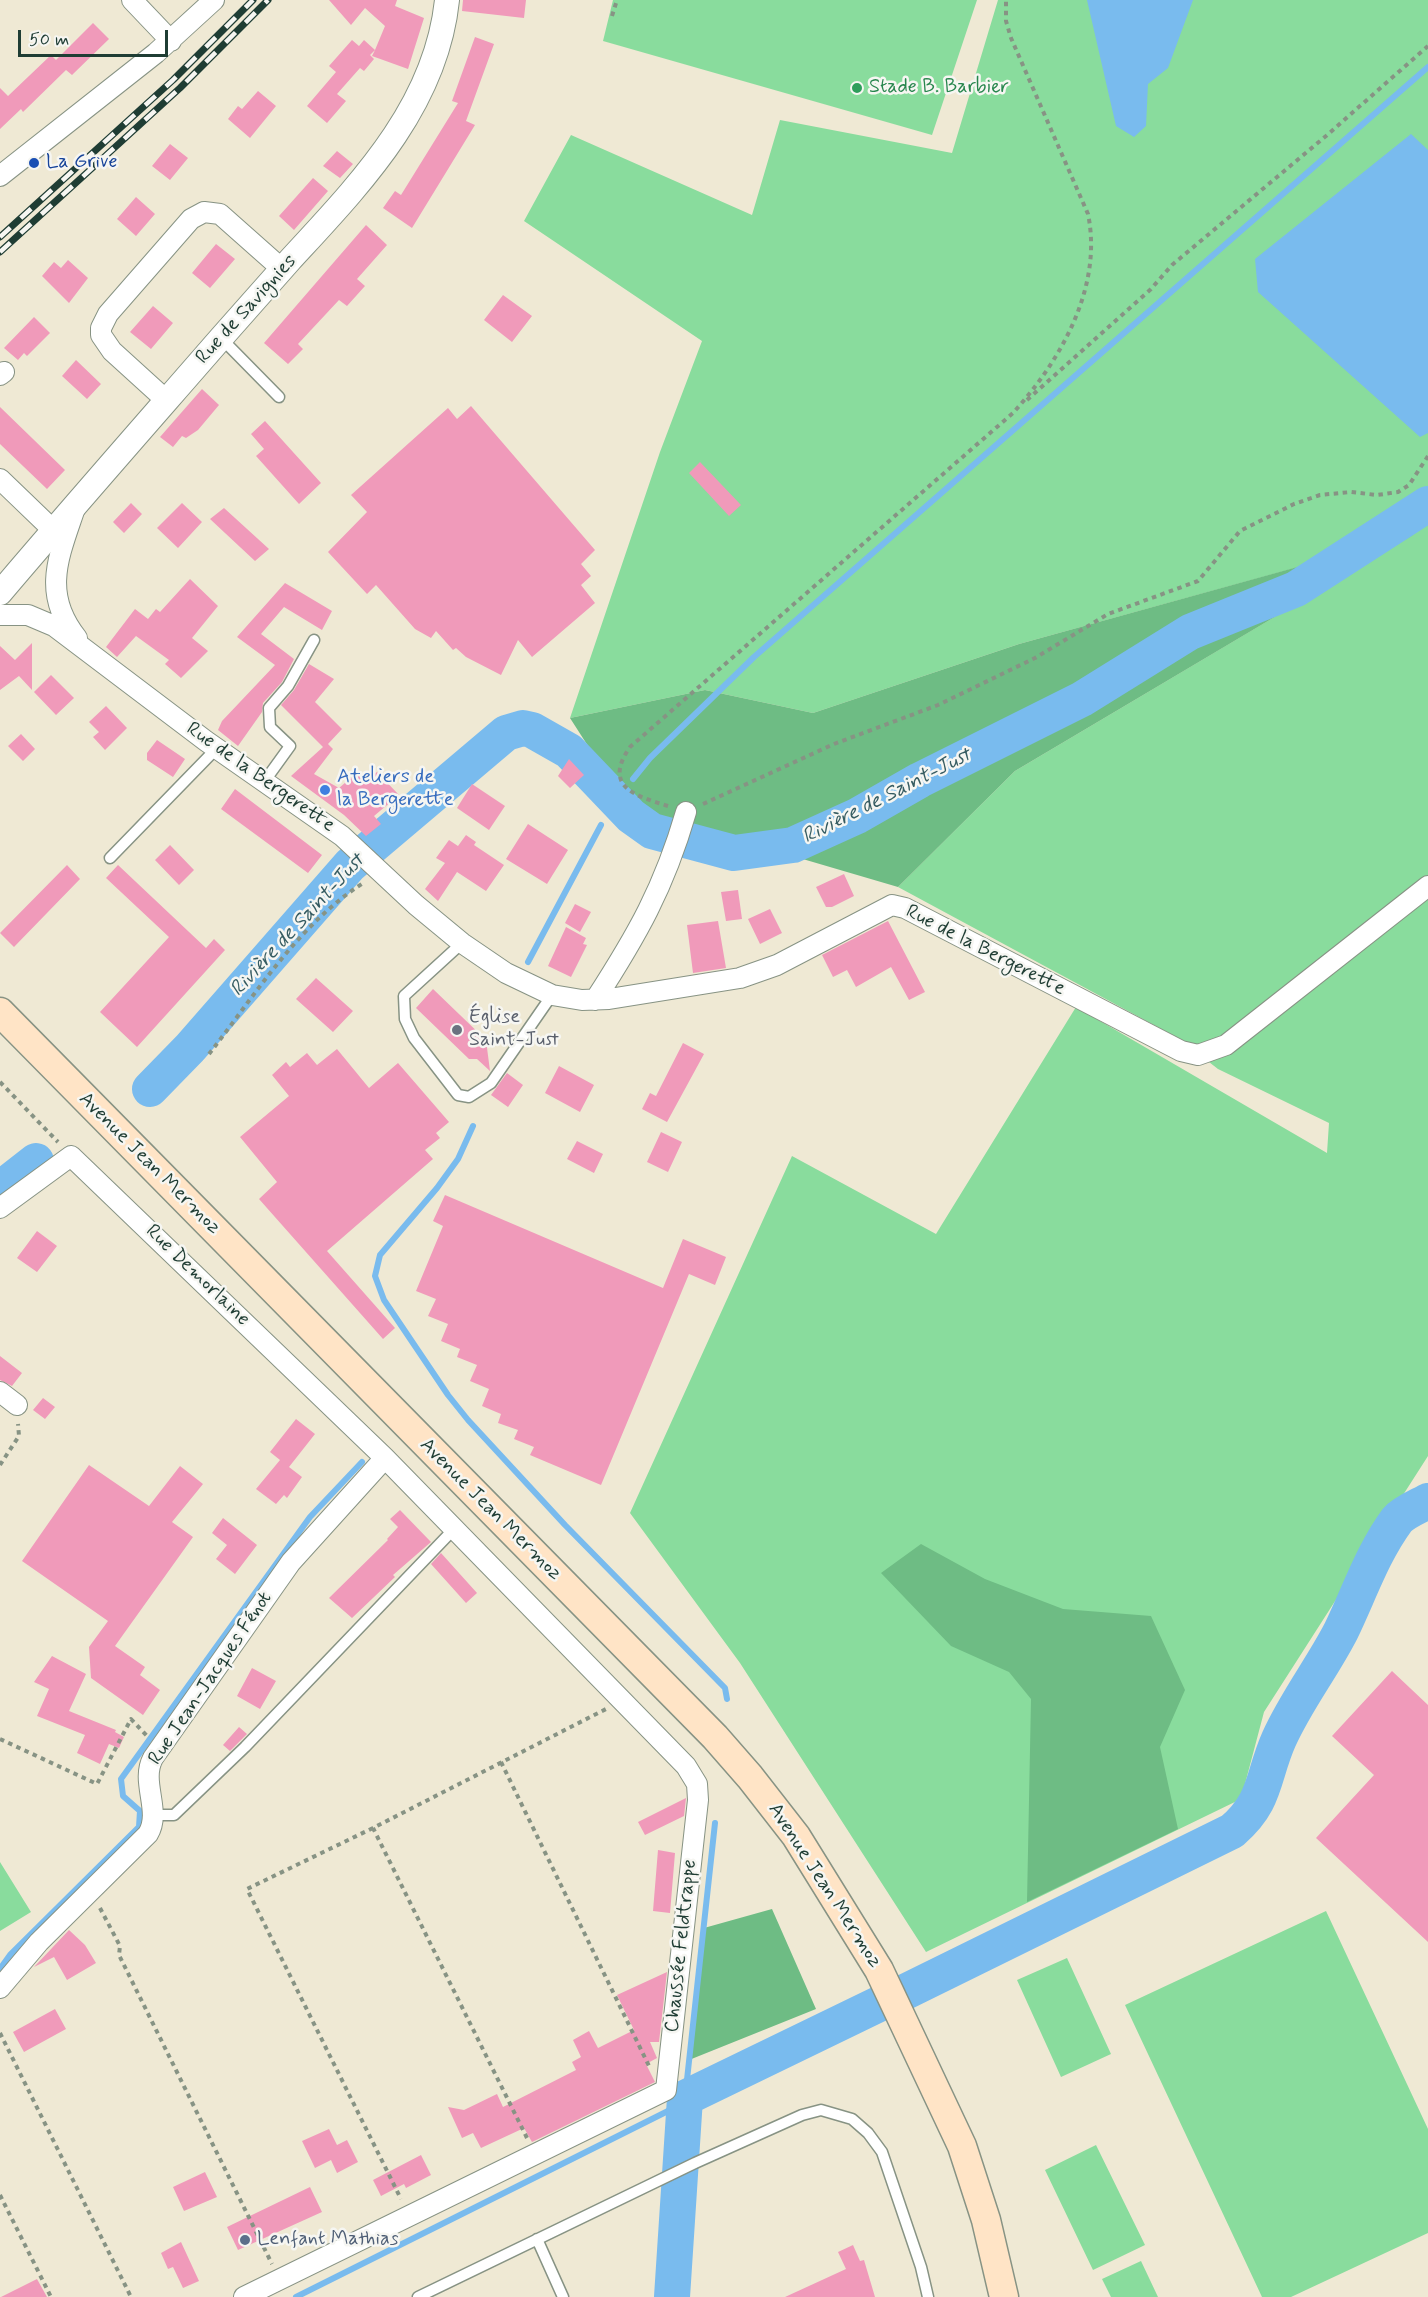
<!DOCTYPE html>
<html>
<head>
<meta charset="utf-8">
<style>
  body { margin:0 }
  #map { position:relative; width:1428px; height:2297px; overflow:hidden; background:#efe9d4; font-family:Mynerve,sans-serif }
  canvas { display:block }
  .scale { position:absolute; left:18px; top:30px; width:150px; height:27px; box-sizing:border-box; border:3px solid #1f3d34; border-top:0; padding-left:8px; font-size:18px; line-height:21px; white-space:nowrap; color:#1f3d34; -webkit-text-stroke:4px #f6f6f2; paint-order:stroke }
</style>
</head>
<body>
<div id="map">
<canvas width="1428" height="2297"></canvas>
<div class="scale">50 m</div>
</div>
<script>
const ctx = document.querySelector('canvas').getContext('2d');
ctx.lineJoin = 'round';
function fillPath(path, color) { ctx.fillStyle = color; ctx.fill(path, 'evenodd'); }
function trace(path, color, width, dash) { ctx.strokeStyle = color; ctx.lineWidth = width; ctx.lineCap = dash ? 'butt' : 'round'; ctx.setLineDash(dash || []); ctx.stroke(path); }
function label(font, color, halo, rows, align = 'center') {
  ctx.font = font + ' Mynerve,sans-serif'; ctx.lineWidth = 5; ctx.setLineDash([]); ctx.textBaseline = 'middle'; ctx.strokeStyle = halo; ctx.fillStyle = color; for (const [text, x, y, turn = 0] of rows) {
    ctx.save(); ctx.translate(x, y); ctx.rotate((+turn || 0) * Math.PI / 180); ctx.textAlign = isNaN(turn) ? turn : align; if (halo) ctx.strokeText(text, 0, 0); ctx.fillText(text, 0, 0); ctx.restore();
  }
}
fillPath(new Path2D(`
  M613,0H977L932,135L603,41Z
  M998,0H1428V1456L1264,1712L1241,1799L926,1952L740,1663L630,1513L792,1156L936,1234L1076,1007L1327,1153L1329,1123L1218,1069L1178,1038L898,887L1015,771L1411,536L1019,644L813,713L705,690L570,718L660,452L702,341L524,221L571,135L752,215L780,120L952,153Z
  M0,1862L31,1912L0,1931Z
  M1326,1911L1428,2129V2233L1291,2297H1262L1125,2005Z
  M1067,1958L1111,2054L1061,2077L1017,1980Z
  M1096,2145L1145,2245L1093,2270L1045,2170Z
  M1141,2261L1158,2297H1111L1102,2279Z`), '#89dc9d');
fillPath(new Path2D(`
  M1413,535L1015,771L898,887L653,815L615,788L570,718L705,690L813,713L1019,644Z
  M921,1544L985,1579L1063,1609L1151,1616L1185,1690L1160,1747L1178,1829L1027,1902L1031,1699L1009,1672L951,1646L881,1573Z
  M772,1909L816,2009L689,2060L704,1928Z`), '#6ebc84');
fillPath(new Path2D(`
  M1087,0H1193L1168,68L1148,84L1146,126L1134,137L1116,126Z
  M1411,134L1428,150V433L1420,437L1258,292L1255,259Z`), '#79bbee');
trace(new Path2D(`
  M633,779L650,758L754,657L1428,67
  M528,962L601,825
  M473,1126L458,1159L437,1188L380,1255L375,1276L384,1300L448,1395L468,1420L565,1525L725,1688L727,1699
  M0,1969L10,1955L139,1827L140,1811L123,1796L121,1779L310,1517L362,1462
  M296,2297L668,2111L685,2098L715,1823`), '#79bbee', 6);
trace(new Path2D(`
  M150,1089L190,1048L350,865L506,733L523,728L532,730L569,751L631,816L652,831L734,853L793,845L857,816L920,780L1082,699L1190,632L1296,589L1428,504
  M0,1189L36,1161
  M905,1992L1232,1831C1267,1801 1262,1777 1279,1739C1296,1701 1322,1668 1341,1631C1359,1594 1372,1554 1397,1520C1404,1512 1419,1506 1428,1501
  M672,2297L685,2098L883,2002`), '#79bbee', 36);
fillPath(new Path2D(`
  M329,0H397L395,6L424,18L408,69L372,56L375,50L370,55L374,59L364,71L360,68L337,94L346,101L327,123L307,106L336,72L329,66L352,40L359,46L364,40L375,50L385,26L365,8L351,25Z
  M463,0H526L524,18L462,11Z
  M93,23L109,39L72,75L66,70L23,112L21,109L0,129V88L8,96L51,55L56,60Z
  M475,37L494,44L466,121L475,125L412,228L383,208L395,191L401,195L458,103L452,101Z
  M258,91L276,106L250,138L228,119L238,106L242,109Z
  M170,144L188,158L170,180L152,166Z
  M337,151L353,164L340,178L323,166Z
  M313,178L328,191L294,230L279,216Z
  M136,197L155,214L136,236L117,219Z
  M366,225L387,245L357,279L365,286L347,306L339,300L298,344L303,349L288,364L264,343Z
  M216,244L235,259L210,288L192,273Z
  M68,260L88,278L69,303L42,276L54,262L61,268Z
  M503,295L532,316L512,342L484,320Z
  M153,306L173,323L151,349L130,332Z
  M34,317L50,333L27,356L24,353L18,360L4,348Z
  M76,360L101,384L87,399L62,376Z
  M202,389L219,405L198,430L186,438L182,436L173,447L160,437Z
  M471,406L595,550L581,564L591,576L581,585L595,603L532,657L518,640L501,675L466,657L456,648L453,650L436,631L431,638L415,629L376,585L367,594L328,552L367,512L351,495L448,408L457,419Z
  M0,407L65,470L47,489L0,444Z
  M265,421L321,483L299,504L256,456L264,449L251,434Z
  M700,462L741,505L729,516L689,473Z
  M131,503L142,514L124,533L113,522Z
  M182,503L202,522L178,548L157,528Z
  M224,508L269,549L255,561L210,519Z
  M190,579L218,606L192,638L208,651L181,678L165,664L169,660L136,636L117,657L106,647L135,609L148,619L156,609L160,612Z
  M285,583L332,611L322,630L284,607L261,634L294,659L282,682L263,703L262,712L238,746L218,730L222,721L275,665L237,637Z
  M32,643V690L19,676L0,690V646L15,660Z
  M309,664L334,679L315,702L342,729L328,744L333,749L314,774L339,788L359,771L367,780L377,772L399,795L374,816L381,824L366,836L344,815L291,776L323,747L281,705L294,690Z
  M51,675L74,698L56,715L34,692Z
  M106,706L127,728L105,750L93,737L99,732L89,722Z
  M21,734L35,749L23,761L8,746Z
  M157,740L185,759L173,777L147,760V753Z
  M569,759L584,775L570,788L558,776Z
  M472,784L505,806L489,830L457,808Z
  M235,789L322,855L308,873L221,809Z
  M528,824L568,850L547,884L506,859Z
  M466,835L476,842L474,845L504,865L486,891L457,872L438,901L425,889L445,863L436,858L449,840L458,846Z
  M170,845L194,870L179,885L155,860Z
  M67,865L80,879L14,947L0,933Z
  M118,865L206,948L214,939L225,950L137,1047L100,1012L169,937L106,878Z
  M844,874L854,896L832,907H826L816,887Z
  M738,890L742,919L726,921L721,892Z
  M575,904L591,912L580,932L565,923Z
  M770,909L782,933L760,944L748,919Z
  M718,921L726,968L693,973L687,925Z
  M888,921L925,992L909,1000L891,967L856,987L847,970L833,977L822,955Z
  M566,927L586,938L583,944L587,945L571,977L548,966Z
  M316,978L353,1011L333,1032L296,999Z
  M433,989L486,1040L490,1071L477,1059H469L416,1008Z
  M683,1043L704,1054L667,1122L642,1109L650,1093L656,1096Z
  M337,1049L369,1088L398,1063L449,1122L436,1133L440,1138L425,1150L433,1159L327,1251L395,1328L383,1339L259,1199L277,1182L240,1137L289,1096L272,1075L286,1062L290,1067L307,1053L317,1065Z
  M559,1066L594,1085L580,1112L545,1093Z
  M507,1073L523,1085L508,1107L491,1095Z
  M661,1132L682,1142L668,1172L647,1162Z
  M577,1141L603,1154L594,1173L567,1159Z
  M445,1195L663,1288L683,1239L726,1257L715,1285L689,1274L601,1485L530,1455L534,1447L514,1439L518,1430L498,1423L501,1414L482,1406L489,1389L470,1381L477,1365L457,1357L460,1349L441,1341L448,1324L428,1316L436,1299L416,1291L443,1226L433,1221Z
  M37,1231L57,1246L37,1272L17,1258Z
  M0,1356L22,1373L12,1386L0,1380Z
  M43,1398L55,1407L45,1419L33,1410Z
  M296,1419L315,1434L289,1467L302,1477L287,1498L284,1495L276,1504L256,1489L280,1460L270,1452Z
  M89,1465L149,1506L180,1466L203,1484L172,1522L193,1537L115,1646L145,1667L140,1675L160,1690L143,1715L91,1678L89,1647L108,1621L22,1561Z
  M400,1510L431,1542L393,1575L395,1577L352,1618L329,1598L388,1540L387,1539L398,1527L390,1519Z
  M223,1518L257,1545L235,1574L216,1559L227,1545L212,1533Z
  M441,1553L477,1593L466,1603L431,1564Z
  M52,1656L86,1674L69,1711L116,1730L115,1732L124,1737L119,1748L109,1744L100,1764L77,1753L85,1735L37,1716L49,1689L34,1682Z
  M252,1668L276,1681L260,1709L237,1696Z
  M1392,1671L1428,1705V1942L1316,1838L1374,1775L1332,1736Z
  M239,1727L247,1734L230,1751L223,1745Z
  M686,1798L684,1816L645,1835L638,1822Z
  M658,1850L675,1853L670,1913L653,1911Z
  M69,1930L85,1945L96,1963L67,1980L54,1957L34,1967Z
  M667,1972L659,2042H650L657,2058L646,2064L655,2082L532,2142L524,2128L481,2148L473,2133L462,2138L448,2107L464,2110L497,2094L503,2107L576,2070L572,2062L581,2057L573,2040L589,2031L598,2048L634,2030L617,1995Z
  M55,2009L66,2029L24,2052L13,2032Z
  M329,2129L337,2145L347,2140L358,2162L337,2173L331,2160L315,2168L302,2141Z
  M421,2155L431,2175L406,2188L404,2184L381,2196L373,2180Z
  M205,2172L217,2197L184,2211L173,2187Z
  M310,2187L322,2212L238,2250L227,2227Z
  M181,2242L199,2281L183,2288L173,2267L168,2269L161,2253Z
  M853,2245L860,2261L864,2260L875,2297H785L846,2269L838,2252Z
  M37,2279L47,2297H1Z`), '#f09aba');
const service = new Path2D(`
  M221,338L279,397
  M264,782L290,746L270,727L269,708L288,686L314,640
  M110,858L216,749
  M462,943L404,996L405,1019L414,1038L458,1095L469,1097L491,1083L552,995
  M152,1815H174L245,1747L454,1529
  M537,2239L563,2297
  M418,2297L695,2163L802,2115L821,2110L852,2119L868,2133L882,2152L921,2267L928,2297`);
const minor = new Path2D(`
  M132,0L171,41
  M0,176L156,53L214,0
  M0,375L4,372
  M167,401L112,351L101,335V328L108,314L191,219L204,212L220,214L282,269
  M0,479L53,530
  M75,508C59,556 41,593 77,638
  M0,615H28L54,626L206,741L342,836L416,905L462,943L506,973L552,995L582,1000L609,999L740,978L777,965L892,905L905,908L1181,1051L1198,1055L1226,1045L1428,886
  M595,1000C637,935 664,888 686,812
  M0,1208L71,1156L385,1458L686,1766L697,1784L698,1800L666,2090L244,2297
  M0,1392L17,1405
  M0,1988L39,1942L148,1834C162,1811 140,1782 153,1758L291,1562L385,1458`);
const tertiary = new Path2D(`
  M0,593C73,507 147,423 221,338C244,312 267,286 290,260C359,185 436,107 447,0`);
const secondary = new Path2D(`
  M0,1012L715,1737L750,1777L796,1836L879,1970L962,2146L986,2220L1004,2297`);
trace(service, '#879384', 13);
trace(minor, '#879384', 22);
trace(tertiary, '#879384', 26);
trace(secondary, '#879384', 31);
trace(new Path2D(`
  M612,16L617,0
  M1027,400L1151,289L1172,265L1326,136L1428,46
  M703,804L834,744L938,705L1035,658L1108,614L1198,581L1240,531L1294,504L1320,495L1351,492L1377,495L1398,492L1409,485L1428,456
  M668,806C636,796 602,787 630,747L1013,413C1061,360 1103,287 1088,214L1011,38L1006,21V0
  M209,1054C256,994 299,923 365,882
  M0,1082L58,1142
  M0,1465L19,1436L18,1424
  M0,1739L97,1784L131,1719L147,1736
  M501,1762L649,2066
  M373,1828L247,1889L401,2199
  M100,1908L120,1946L119,1955L272,2264
  M0,2033L131,2297
  M527,2138L373,1828L606,1709
  M0,2195L51,2297`), '#879384', 4, [4.5, 4.5]);
trace(service, '#fff', 10);
trace(minor, '#fff', 20);
trace(tertiary, '#fff', 24);
trace(secondary, '#ffe4c6', 28);
const rail = new Path2D(`
  M0,237L173,80L253,0
  M0,252L180,88L268,0`);
trace(rail, '#1f3d34', 7);
trace(rail, '#f6f6f2', 4.5, [14]);
for (const [x, y, r, color] of [
  [857,88,6,"#2e9e5b"],
  [34,163,6,"#1a4fb4"],
  [325,790,6,"#3f7fe0"],
  [457,1030,6,"#6b7280"],
  [245,2240,6,"#5c6f8a"]
]) { const dot = new Path2D(); dot.arc(x, y, r, 0, 2 * Math.PI); ctx.fillStyle = color; ctx.fill(dot); trace(dot, '#f6f6f2', 2); }
label('20px', '#27864d', '#f6f6f2', [
  ["Stade B. Barbier",869,88]
], 'left');
label('20px', '#164399', '#f6f6f2', [
  ["La Grive",46,163]
], 'left');
label('20px', '#1f3d34', '#f6f6f2', [
  ["Rue de Savignies",247,310,-48],
  ["Rue de la Bergerette",260,778,35],
  ["Rue de la Bergerette",985,951,27],
  ["Avenue Jean Mermoz",149,1164,45],
  ["Rue Demorlaine",197,1276,44],
  ["Avenue Jean Mermoz",490,1510,45],
  ["Rue Jean-Jacques Fénot",211,1679,-56],
  ["Avenue Jean Mermoz",824,1886,57],
  ["Chaussée Feldtrappe",682,1946,-84]
]);
label('20px', '#366cbe', '#f6f6f2', [
  ["Ateliers de",337,778],
  ["la Bergerette",337,801]
], 'left');
label('20px', '#5b616d', '#f6f6f2', [
  ["Église",469,1018],
  ["Saint-Just",469,1041]
], 'left');
label('20px', '#4e5e75', '#f6f6f2', [
  ["Lenfant Mathias",257,2240]
], 'left');
label('italic 21px', '#365c62', '#f6f6f2', [
  ["Rivière de Saint-Just",887,797,-27],
  ["Rivière de Saint-Just",298,926,-47]
]);
</script>
</body>
</html>
